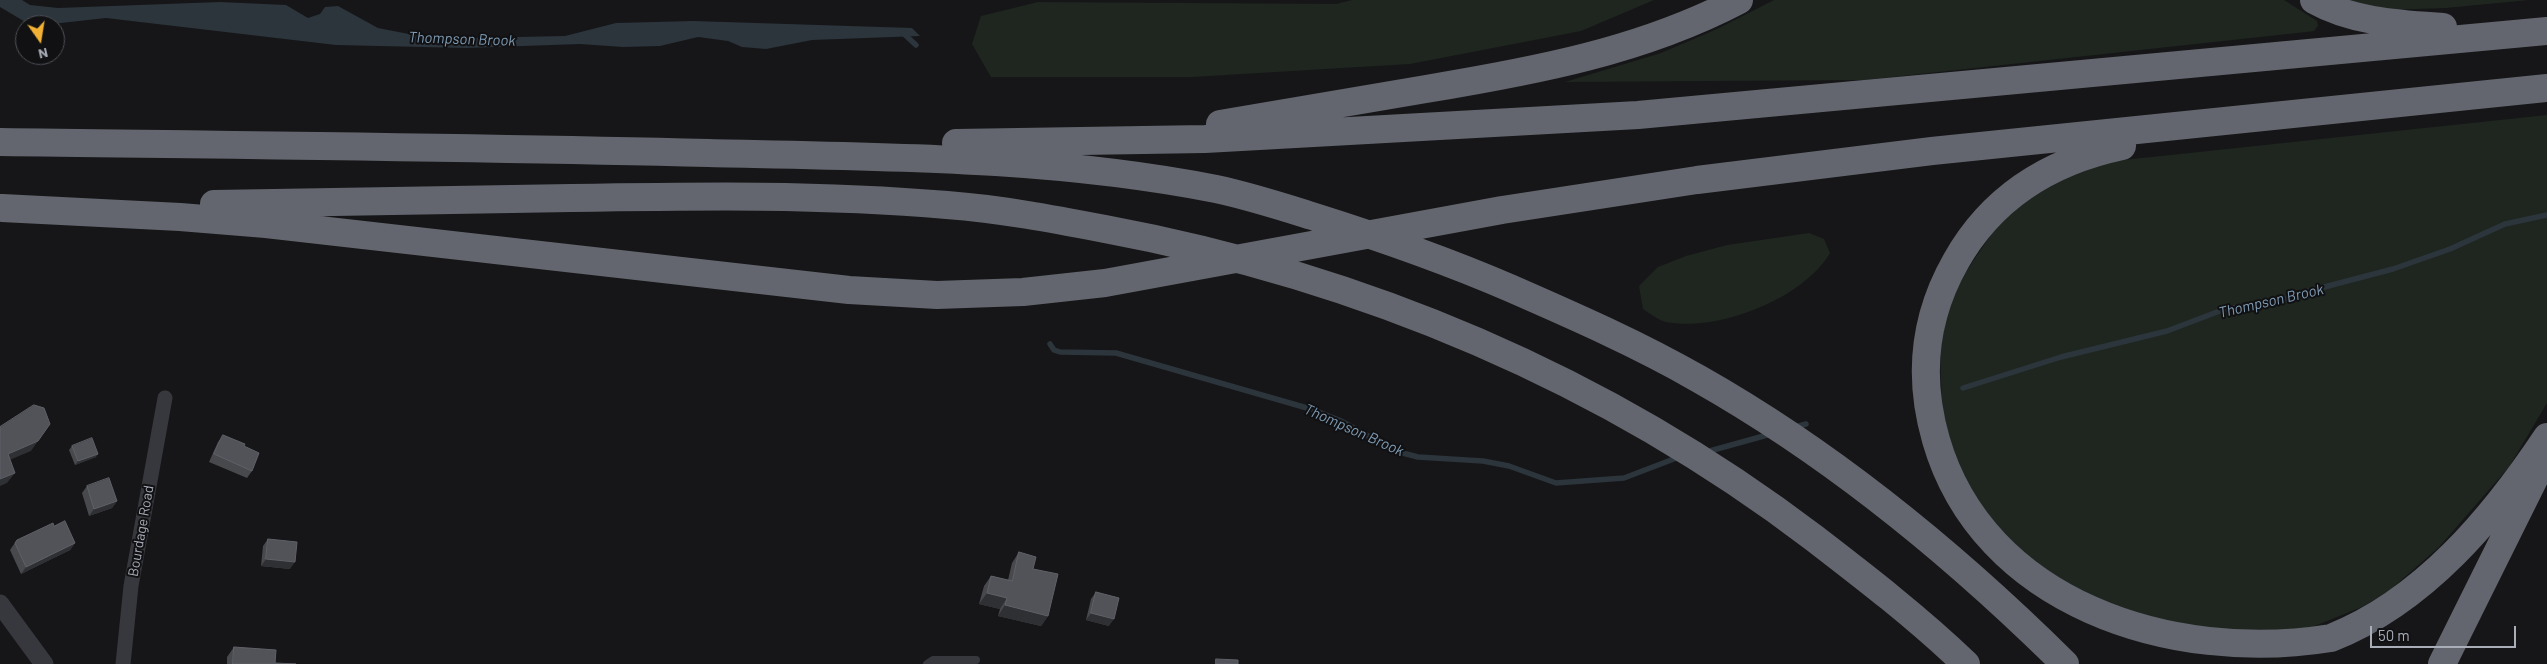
<!DOCTYPE html>
<html>
<head>
<meta charset="utf-8">
<style>
  body { margin:0 }
  #map { position:relative; width:2547px; height:664px; overflow:hidden; background:#161618; font-family:Barlow,sans-serif }
  canvas { display:block }
  .north { position:absolute; left:15px; top:15px; width:50px; height:50px; box-sizing:border-box; background:#111113; border:1px solid #4d4f55; border-radius:50%; rotate:167deg; font-size:14px; font-weight:700; line-height:20px; text-align:center; color:#a8adb8 }
  .north::after { content:''; display:block; margin:auto; width:18px; height:22px; background:#f2b134; clip-path:polygon(50% 0,100% 100%,50% 72%,0 100%) }
  .scale { position:absolute; left:2370px; top:626px; width:146px; height:22px; box-sizing:border-box; border:2px solid #a8adb8; border-top:0; padding-left:6px; font-size:15px; line-height:18px; white-space:nowrap; color:#a8adb8; -webkit-text-stroke:4px #111113; paint-order:stroke }
</style>
</head>
<body>
<div id="map">
<canvas width="2547" height="664"></canvas>
<div class="north">N</div>
<div class="scale">50 m</div>
</div>
<script>
const ctx = document.querySelector('canvas').getContext('2d');
ctx.lineJoin = 'round';
function fillPath(path, color) { ctx.fillStyle = color; ctx.fill(path, 'evenodd'); }
function trace(path, color, width, dash) { ctx.strokeStyle = color; ctx.lineWidth = width; ctx.lineCap = dash ? 'butt' : 'round'; ctx.setLineDash(dash || []); ctx.stroke(path); }
function label(font, color, halo, rows, align = 'center') {
  ctx.font = font + ' Barlow,sans-serif'; ctx.lineWidth = 4; ctx.setLineDash([]); ctx.textBaseline = 'middle'; ctx.strokeStyle = halo; ctx.fillStyle = color; for (const [text, x, y, turn = 0] of rows) {
    ctx.save(); ctx.translate(x, y); ctx.rotate((+turn || 0) * Math.PI / 180); ctx.textAlign = isNaN(turn) ? turn : align; if (halo) ctx.strokeText(text, 0, 0); ctx.fillText(text, 0, 0); ctx.restore();
  }
}
fillPath(new Path2D(`
  M1352,0H1654L1581,31L1410,64L1192,77H991L972,44L981,16L1038,2L1336,4Z
  M1774,0H2284L2317,21L2318,26L2314,31L2306,32L1865,80L1565,82L1661,53L1717,29Z
  M2347,0H2529L2446,8L2388,10Z
  M2547,115V403L2509,467L2439,547L2390,590L2362,607L2302,631L2189,640L2032,569L1974,497L1953,453L1942,408L1940,351L1944,322L1953,297L1965,273L1997,226L2037,191L2083,168L2114,161Z
  M1809,233L1824,239L1830,253C1803,299 1718,332 1666,322C1658,320 1649,313 1643,309L1639,286L1658,267L1686,256L1727,245Z`), '#1e261f');
fillPath(new Path2D(`
  M0,0H22L30,5L58,8L220,2L286,5L308,18L320,14L325,7L338,6L378,28L419,36L472,38L565,36L616,23L693,21L912,28L920,36L812,40L766,49L742,47L728,41L698,37L660,46L623,47L580,44L466,48L336,45L106,18L43,25L27,23L0,7Z`), '#2c353c');
trace(new Path2D(`
  M903,33L916,45
  M1050,344L1054,350L1060,352L1116,353L1314,410L1341,421L1395,451L1418,457L1483,461L1509,466L1556,483L1624,478L1679,457
  M1963,388L2061,357L2167,331L2225,309L2276,302L2309,291L2393,269L2450,249L2505,224L2547,215
  M1792,428L1806,424
  M1706,452L1771,434`), '#2c353c', 5.5);
trace(new Path2D(`
  M927,664L933,660H976`), '#37383d', 8);
trace(new Path2D(`
  M123,664L131,586L165,398`), '#37383d', 15);
trace(new Path2D(`
  M0,604L44,664`), '#37383d', 19);
trace(new Path2D(`
  M2314,0C2353,22 2399,24 2443,27
  M1220,124C1289,112 1358,101 1426,89C1534,71 1642,51 1739,0
  M0,142C236,145 472,147 709,153C878,157 1049,156 1216,189C1249,196 1280,206 1312,216C1379,237 1445,260 1510,288C1574,316 1638,344 1699,379C1835,456 1955,555 2065,664
  M956,143L1205,139L1638,115L2547,31
  M2122,146C2051,161 1992,197 1956,261C1924,317 1918,378 1936,440C1983,603 2171,664 2331,638C2424,601 2493,518 2547,437
  M214,204C333,202 452,200 571,198C697,196 822,194 947,205C1000,209 1053,219 1105,229C1363,277 1605,379 1814,538C1866,578 1918,618 1966,664
  M2,208L180,217L266,224L849,290L937,295L1023,292L1105,283L1502,210L1697,180L1932,151L2547,88
  M2442,664L2539,469`), '#63666e', 28);
fillPath(new Path2D(`
  M223,435L244,446L252,471L247,478L209,462L218,442Z
  M72,446L96,457L75,465L69,450Z
  M87,486L117,501L112,508L89,516L82,493Z
  M54,526L75,543L70,550L21,574L10,550L12,547L17,540Z
  M268,539L290,569L261,566L263,546Z
  M1019,552L1033,569L1048,616L1041,626L998,616L1000,609L979,604L984,586L991,576L1008,580L1012,563Z
  M1096,592L1109,626L1086,620L1091,599Z
  M234,647L275,663L296,664H227V657Z`), '#47494d');
fillPath(new Path2D(`
  M38,441L31,451L0,464L8,454Z
  M98,454L96,457L75,465L78,461Z
  M15,473L7,483L0,486V479Z
  M117,501L112,508L89,516L94,509Z
  M75,543L70,550L21,574L26,567Z
  M266,559L295,562L290,569L261,566Z
  M987,593L1007,598L1000,609L979,604Z
  M1005,605L1048,616L1041,626L998,616Z
  M1091,613L1114,619L1109,626L1086,620Z`), '#2f3033');
const building = new Path2D(`
  M34,405L44,408L50,424L38,441L8,454L15,473L0,479V427Z
  M223,435L245,444L244,446L259,453L252,471L214,454Z
  M92,438L98,454L78,461L72,446Z
  M109,478L117,501L94,509L87,486Z
  M65,521L75,543L26,567L15,543L17,540L53,523L54,526Z
  M268,539L297,542L295,562L266,559Z
  M1019,552L1036,557L1033,569L1058,574L1048,616L1005,605L1007,598L987,593L991,576L1012,581Z
  M1096,592L1119,598L1114,619L1091,613Z
  M234,647L276,650L275,663L296,664H233Z
  M1216,659L1238,660V664H1216Z`);
fillPath(building, '#525359');
trace(building, '#5f6168', 1);
label('14px', '#a8adb8', '#111113', [
  ["Bourdage Road",141,531,-80]
]);
label('italic 15px', '#7f9bb3', '#111113', [
  ["Thompson Brook",462,39,2],
  ["Thompson Brook",2271,301,-13],
  ["Thompson Brook",1354,430,24]
]);
</script>
</body>
</html>
